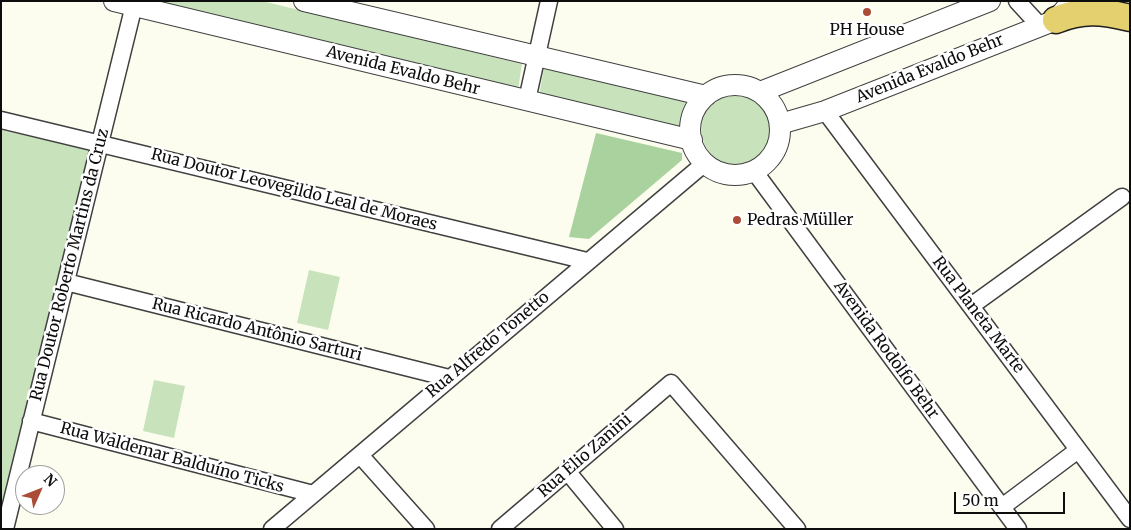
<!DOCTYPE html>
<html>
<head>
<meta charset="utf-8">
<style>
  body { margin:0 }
  #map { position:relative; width:1131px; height:530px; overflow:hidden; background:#fcfdee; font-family:Merriweather,serif }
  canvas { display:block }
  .frame { position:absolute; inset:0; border:2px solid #0d0d0d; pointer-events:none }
  .north { position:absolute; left:15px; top:465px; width:50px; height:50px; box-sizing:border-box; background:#fff; border:1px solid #9e9e9e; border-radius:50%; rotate:46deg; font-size:14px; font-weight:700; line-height:20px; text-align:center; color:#0d0d0d }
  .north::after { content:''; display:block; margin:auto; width:18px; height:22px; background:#ab4c37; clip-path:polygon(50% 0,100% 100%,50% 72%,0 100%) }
  .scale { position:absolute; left:954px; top:492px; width:111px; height:22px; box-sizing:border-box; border:2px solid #0d0d0d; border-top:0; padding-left:6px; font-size:15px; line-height:18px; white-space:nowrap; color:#0d0d0d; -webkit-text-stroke:4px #fff; paint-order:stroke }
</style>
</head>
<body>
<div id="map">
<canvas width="1131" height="530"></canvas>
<div class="frame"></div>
<div class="north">N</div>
<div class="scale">50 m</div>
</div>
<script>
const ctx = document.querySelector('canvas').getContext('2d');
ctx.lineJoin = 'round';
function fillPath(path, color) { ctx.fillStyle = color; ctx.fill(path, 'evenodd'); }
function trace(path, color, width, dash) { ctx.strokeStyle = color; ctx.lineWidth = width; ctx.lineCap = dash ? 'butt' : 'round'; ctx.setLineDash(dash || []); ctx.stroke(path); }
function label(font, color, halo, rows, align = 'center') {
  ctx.font = font + ' Merriweather,serif'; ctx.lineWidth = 5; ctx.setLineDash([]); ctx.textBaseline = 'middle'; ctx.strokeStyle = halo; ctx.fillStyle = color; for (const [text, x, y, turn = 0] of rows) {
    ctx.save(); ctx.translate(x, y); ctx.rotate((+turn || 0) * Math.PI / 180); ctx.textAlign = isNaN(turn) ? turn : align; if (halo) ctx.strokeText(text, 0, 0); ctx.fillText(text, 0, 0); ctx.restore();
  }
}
fillPath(new Path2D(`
  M156,1H262L522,64L518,90Z
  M544,68L686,101L681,129L539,96Z
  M731,94C735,94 741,93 746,95C761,102 774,116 772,134C770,154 742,174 723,164C719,162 714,157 711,154C697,138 698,113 717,101C721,98 726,96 731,94Z
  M1,130L89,150L1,509Z
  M309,270L340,277L328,330L297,323Z
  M154,380L185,386L174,438L143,431Z`), '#c8e3bc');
fillPath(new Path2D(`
  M596,133L682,153V160L589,239L569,237Z`), '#a9d29e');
const minor = new Path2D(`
  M1017,1L1040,26
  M527,100L549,1
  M825,111L1130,519
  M1,120L587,261
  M754,171L1018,529
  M66,282L449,378
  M971,306L1122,197
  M31,421L313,494
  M360,455L426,529
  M567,471L615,529
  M1002,507L1078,450
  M5,529L135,1
  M272,529L705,163
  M500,529L671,383L797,529`);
const tertiary = new Path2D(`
  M114,1L692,140
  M304,1L706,96
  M690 130a45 45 0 1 1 90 0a45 45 0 1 1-90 0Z
  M760,92L990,1
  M780,124L825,111L1056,20L1072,1`);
const trunk = new Path2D(`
  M1056,20C1082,9 1102,11 1130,18`);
trace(minor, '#404040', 19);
trace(tertiary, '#404040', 22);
trace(trunk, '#1e1e1e', 29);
trace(minor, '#fff', 16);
trace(tertiary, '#fff', 20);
trace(trunk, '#e4d06e', 26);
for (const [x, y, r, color] of [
  [867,12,5,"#ab4c37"],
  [737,220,5,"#ab4c37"]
]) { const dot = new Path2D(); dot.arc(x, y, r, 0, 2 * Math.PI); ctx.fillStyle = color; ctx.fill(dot); trace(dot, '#fff', 2); }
label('16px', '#0d0d0d', '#fff', [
  ["PH House",867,30],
  ["Pedras Müller",747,220,"left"]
]);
label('16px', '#0d0d0d', '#fff', [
  ["Avenida Evaldo Behr",930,69,-22],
  ["Avenida Evaldo Behr",403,71,14],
  ["Rua Doutor Leovegildo Leal de Moraes",294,190,14],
  ["Rua Doutor Roberto Martins da Cruz",70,265,-76],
  ["Rua Planeta Marte",978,315,53],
  ["Rua Ricardo Antônio Sarturi",257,330,14],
  ["Rua Alfredo Tonetto",488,345,-40],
  ["Avenida Rodolfo Behr",886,350,54],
  ["Rua Élio Zanini",585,456,-41],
  ["Rua Waldemar Balduíno Ticks",172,458,15]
]);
</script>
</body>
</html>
